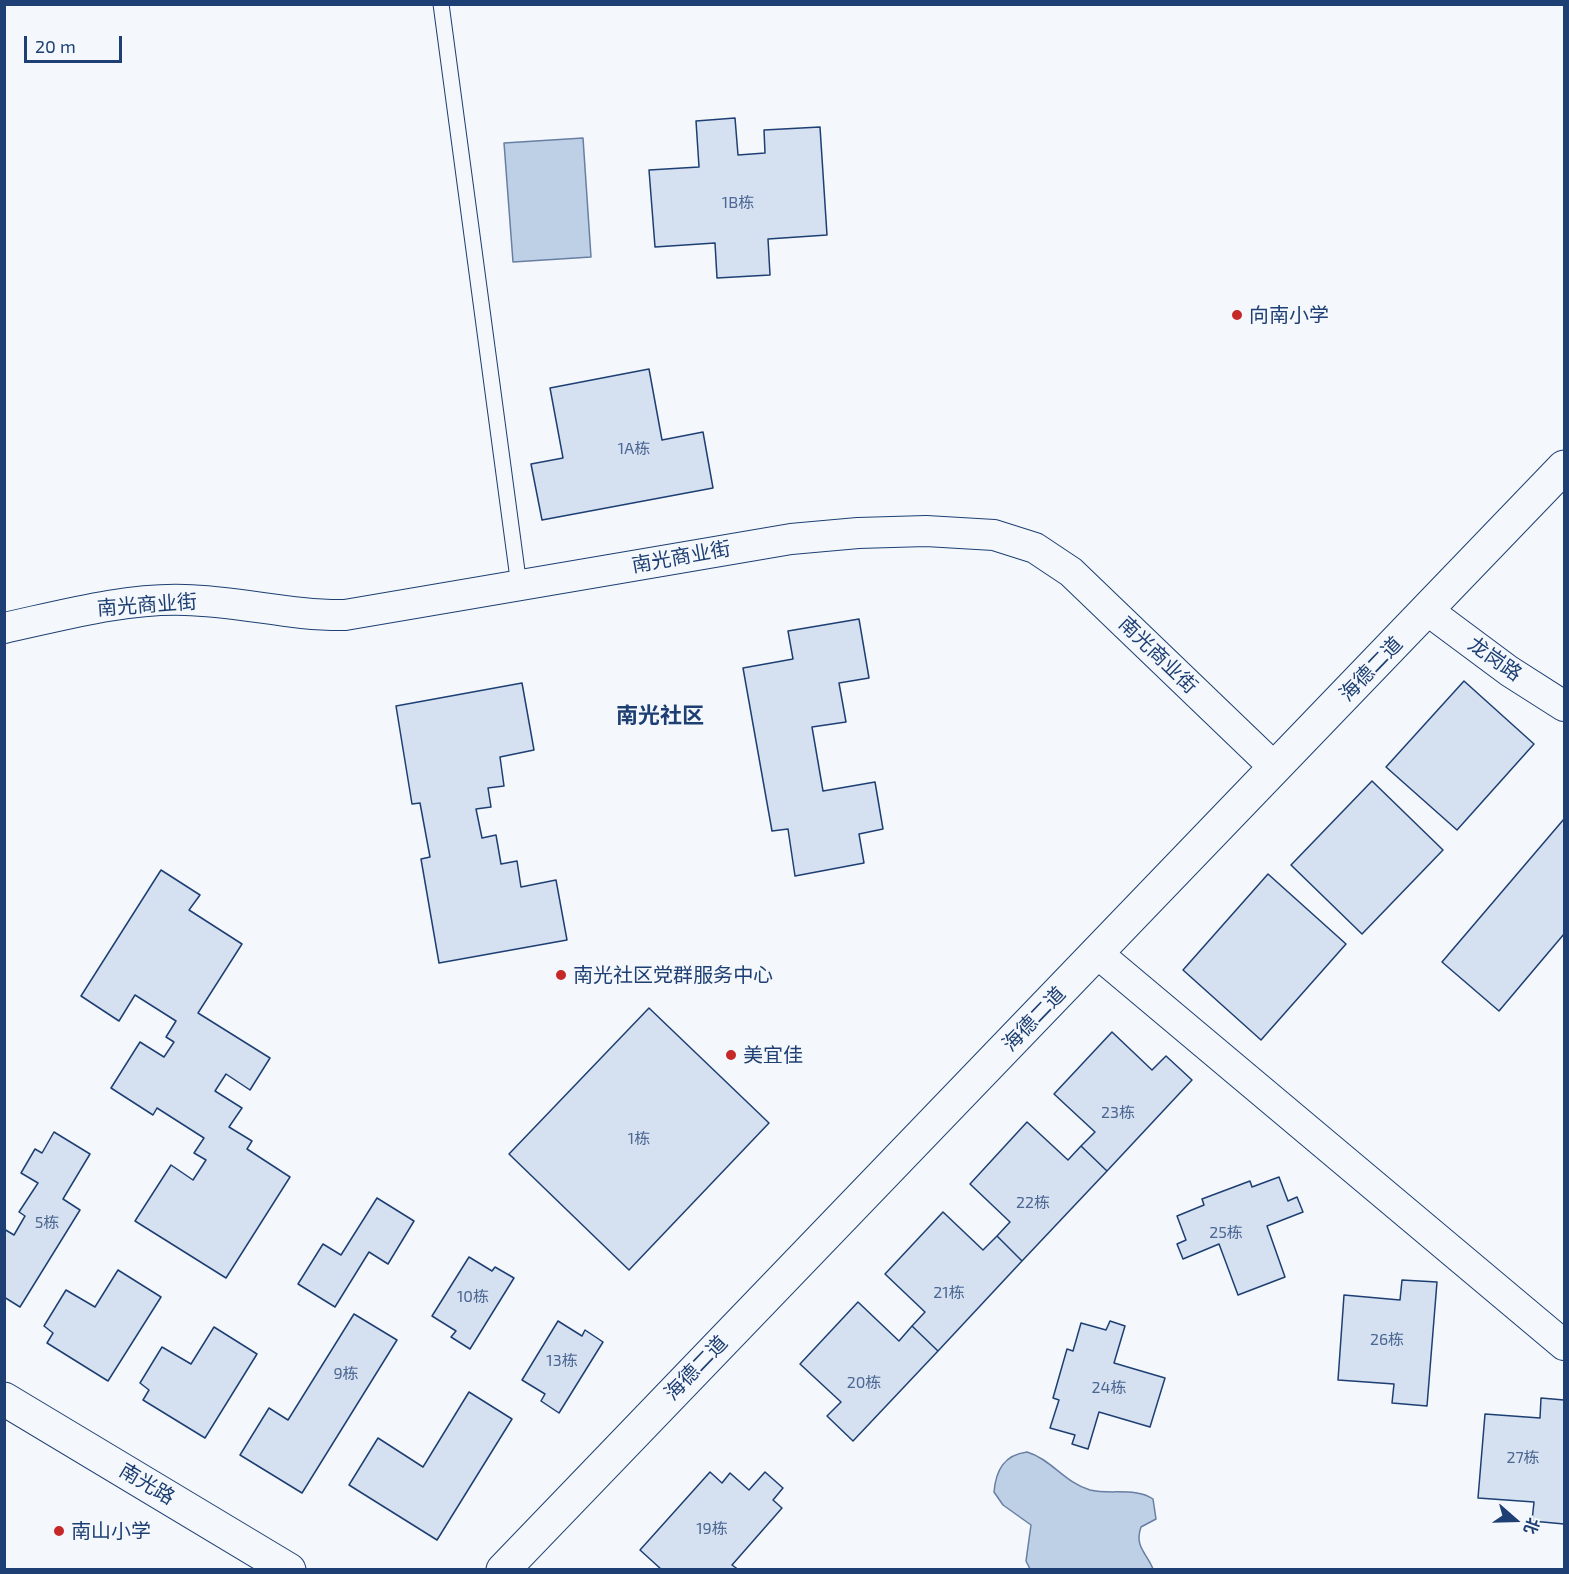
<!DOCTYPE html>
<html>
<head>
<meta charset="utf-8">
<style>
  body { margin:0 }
  #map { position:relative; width:1569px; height:1574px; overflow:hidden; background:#f4f7fb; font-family:"Exo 2","Noto Sans SC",sans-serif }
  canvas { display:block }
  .frame { position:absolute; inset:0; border:6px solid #1d3f73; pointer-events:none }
  .north { position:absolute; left:1485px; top:1490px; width:60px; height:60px; -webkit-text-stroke:4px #f4f7fb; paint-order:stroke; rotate:110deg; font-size:16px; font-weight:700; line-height:24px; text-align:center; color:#1d3f73 }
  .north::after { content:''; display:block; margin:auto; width:21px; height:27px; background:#1d3f73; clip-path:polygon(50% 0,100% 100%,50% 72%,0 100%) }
  .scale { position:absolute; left:24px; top:36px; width:98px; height:27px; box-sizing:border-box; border:3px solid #1d3f73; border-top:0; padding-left:8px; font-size:18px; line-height:21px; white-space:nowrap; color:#1d3f73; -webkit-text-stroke:4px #f4f7fb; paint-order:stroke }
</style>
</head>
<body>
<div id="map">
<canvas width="1569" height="1574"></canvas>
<div class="frame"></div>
<div class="north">北</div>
<div class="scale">20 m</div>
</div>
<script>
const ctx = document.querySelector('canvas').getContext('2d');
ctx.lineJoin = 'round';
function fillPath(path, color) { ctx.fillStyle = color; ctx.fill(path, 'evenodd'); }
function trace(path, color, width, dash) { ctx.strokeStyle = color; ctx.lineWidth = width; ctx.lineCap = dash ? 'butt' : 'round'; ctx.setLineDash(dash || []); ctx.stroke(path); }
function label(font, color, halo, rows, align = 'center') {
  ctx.font = font + ' "Exo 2","Noto Sans SC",sans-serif'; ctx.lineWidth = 4.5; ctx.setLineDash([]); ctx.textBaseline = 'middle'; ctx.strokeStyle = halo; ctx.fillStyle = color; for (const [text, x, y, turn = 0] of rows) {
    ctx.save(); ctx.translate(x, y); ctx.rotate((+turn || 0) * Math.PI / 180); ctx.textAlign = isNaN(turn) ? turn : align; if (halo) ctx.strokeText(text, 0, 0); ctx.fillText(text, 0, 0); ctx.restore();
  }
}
const water = new Path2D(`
  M583,138L591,257L513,262L504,143Z
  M1027,1452C1051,1459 1065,1483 1090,1490C1110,1495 1136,1487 1153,1499L1156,1519L1141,1527C1134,1547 1147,1553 1153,1569H1030L1026,1561L1031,1525L1003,1505L994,1492C996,1470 1004,1455 1027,1452Z`);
fillPath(water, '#bed0e5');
trace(water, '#687fa3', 1.5);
const building = new Path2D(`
  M735,118L738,155L765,153L764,130L820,127L827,235L768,239L770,275L717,278L715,243L655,247L649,170L699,167L696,121Z
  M649,369L662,440L703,432L713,488L542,520L531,464L563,458L550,388Z
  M859,619L869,678L839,683L846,722L812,727L823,791L875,782L883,829L859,834L864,863L795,876L788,829L772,831L743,668L793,659L788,631Z
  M1464,681L1534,744L1457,830L1386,767Z
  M522,683L534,750L500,757L504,786L488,788L491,807L476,809L482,838L496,835L501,864L517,861L521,887L556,880L567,940L439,963L421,859L430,857L420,803L412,804L396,706Z
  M1372,781L1443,850L1362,934L1291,865Z
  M1564,819V934L1499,1011L1442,962Z
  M161,870L200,895L189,910L242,944L198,1013L270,1058L250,1090L226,1074L215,1091L242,1108L229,1127L252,1141L247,1149L290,1177L226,1278L135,1221L171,1165L193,1180L206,1160L194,1153L204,1138L157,1108L153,1115L111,1088L140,1042L164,1057L174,1042L166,1037L176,1021L135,995L119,1021L81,996Z
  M1268,874L1346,944L1261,1040L1183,970Z
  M649,1008L769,1123L629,1270L509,1154Z
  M1112,1032L1152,1070L1166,1056L1192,1080L1107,1171L1081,1146L1095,1132L1054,1094Z
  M1027,1122L1068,1160L1081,1146L1107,1171L1022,1261L997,1236L1010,1222L970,1184Z
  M54,1132L90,1154L63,1199L80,1210L20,1307L4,1297V1229L14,1235L25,1216L19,1212L38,1183L21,1173L35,1149L42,1153Z
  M1279,1177L1288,1201L1297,1197L1303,1212L1267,1226L1285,1277L1238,1295L1219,1244L1183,1259L1177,1244L1186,1240L1177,1216L1204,1205L1202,1199L1250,1181L1252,1187Z
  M377,1198L414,1221L388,1264L369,1252L335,1307L298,1284L323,1244L341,1255Z
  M943,1212L983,1250L997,1236L1022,1261L938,1351L912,1326L925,1312L885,1274Z
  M469,1257L492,1271L495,1267L514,1278L470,1349L451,1337L456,1331L432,1316Z
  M118,1270L161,1297L108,1381L47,1343L53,1333L44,1326L66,1290L95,1307Z
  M1402,1280L1437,1282L1427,1406L1392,1403L1394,1384L1338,1380L1344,1295L1400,1300Z
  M858,1302L899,1341L912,1326L938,1351L853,1441L827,1416L841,1402L800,1364Z
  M354,1314L397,1340L302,1493L240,1455L269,1408L288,1420Z
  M558,1321L582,1336L585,1330L603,1342L559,1413L541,1401L545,1394L522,1380Z
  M1110,1321L1125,1326L1114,1363L1165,1378L1150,1427L1099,1412L1088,1449L1072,1444L1075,1435L1050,1428L1059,1400L1053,1398L1067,1349L1073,1351L1081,1323L1106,1330Z
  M214,1327L257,1354L205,1438L143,1400L149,1390L140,1383L162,1347L191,1364Z
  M469,1392L512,1419L437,1540L349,1485L378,1438L423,1467Z
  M1541,1398L1564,1400V1524L1532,1521L1534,1502L1478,1498L1485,1414L1540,1418Z
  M710,1472L722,1483L730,1473L749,1490L765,1472L783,1488L773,1500L782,1508L732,1565L739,1570H662L640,1550Z`);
fillPath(building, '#d5e0f0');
trace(building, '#1d3f73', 1.5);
const lane = new Path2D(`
  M441,4L519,586`);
const street = new Path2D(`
  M1427,610L1509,671L1564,706
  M4,628C64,615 125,598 185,600C239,601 291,616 345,615L791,539L858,533L926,531L994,535L1035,548L1071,572L1275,768
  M1097,953L1564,1345`);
const secondary = new Path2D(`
  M4,1399L289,1570
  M503,1570L1564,467`);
trace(lane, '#1d3f73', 17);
trace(street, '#1d3f73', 32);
trace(secondary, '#1d3f73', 35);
trace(lane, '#f4f7fb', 15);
trace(street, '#f4f7fb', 30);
trace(secondary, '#f4f7fb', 33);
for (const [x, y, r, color] of [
  [1237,315,6,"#c62828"],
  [561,975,6,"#c62828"],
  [731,1055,6,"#c62828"],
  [59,1531,6,"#c62828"]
]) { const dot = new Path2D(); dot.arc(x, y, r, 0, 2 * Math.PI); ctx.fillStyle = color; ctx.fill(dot); trace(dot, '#f4f7fb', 2); }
label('16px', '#4b6792', null, [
  ["1B栋",738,203],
  ["1A栋",634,449],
  ["23栋",1118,1113],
  ["1栋",639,1139],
  ["22栋",1033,1203],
  ["5栋",47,1223],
  ["25栋",1226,1233],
  ["21栋",949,1293],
  ["10栋",473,1297],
  ["26栋",1387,1340],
  ["13栋",562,1361],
  ["9栋",346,1374],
  ["20栋",864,1383],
  ["24栋",1109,1388],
  ["27栋",1523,1458],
  ["19栋",712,1529]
]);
label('20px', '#1d3f73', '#f4f7fb', [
  ["向南小学",1249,315],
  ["南光社区党群服务中心",573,975],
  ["美宜佳",743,1055],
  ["南山小学",71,1531]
], 'left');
label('20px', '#1d3f73', '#f4f7fb', [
  ["南光商业街",681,557,-10],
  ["南光商业街",147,605,-4],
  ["南光商业街",1158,655,44],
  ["龙岗路",1495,659,35],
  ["海德二道",1371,669,-46],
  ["海德二道",1034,1019,-46],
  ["海德二道",696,1368,-46],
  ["南光路",147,1484,31]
]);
label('bold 22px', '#1d3f73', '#f4f7fb', [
  ["南光社区",660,716]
]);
</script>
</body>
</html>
